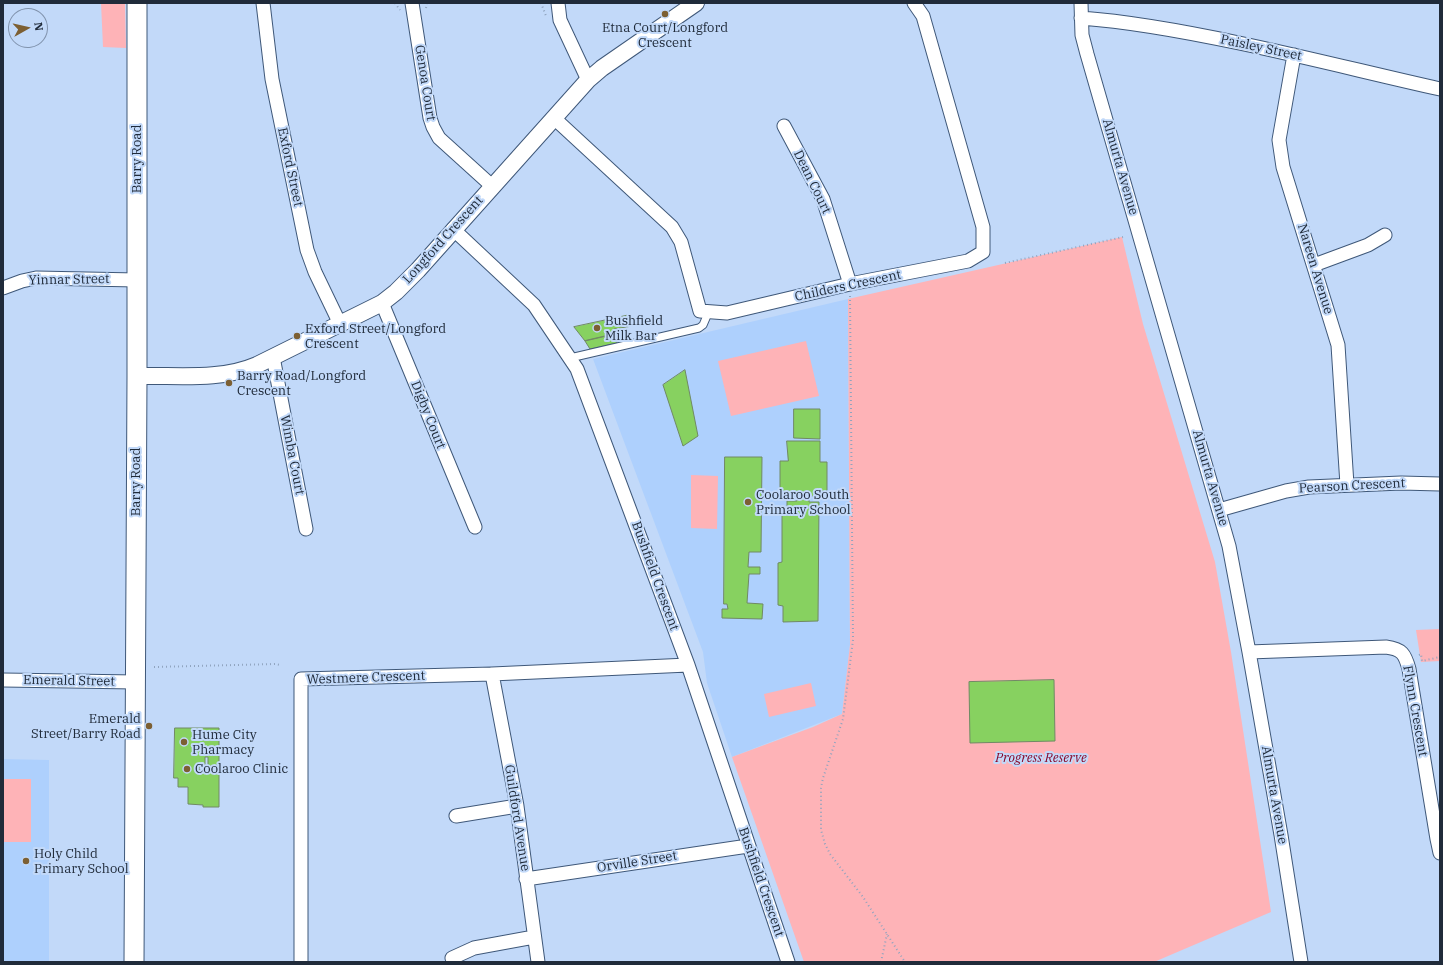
<!DOCTYPE html>
<html>
<head>
<meta charset="utf-8">
<style>
  body { margin:0 }
  #map { position:relative; width:1443px; height:965px; overflow:hidden; background:#c2d9f9; font-family:"IBM Plex Serif",serif }
  canvas { display:block }
  .frame { position:absolute; inset:0; border:4px solid #202b3a; pointer-events:none }
  .north { position:absolute; left:8px; top:8px; width:40px; height:40px; box-sizing:border-box; background:#c2d9f9; border:1px solid #8193ad; border-radius:50%; rotate:82deg; font-size:11px; font-weight:700; line-height:16px; text-align:center; color:#202b3a }
  .north::after { content:''; display:block; margin:auto; width:14px; height:18px; background:#7c5f33; clip-path:polygon(50% 0,100% 100%,50% 72%,0 100%) }
</style>
</head>
<body>
<div id="map">
<canvas width="1443" height="965"></canvas>
<div class="frame"></div>
<div class="north">N</div>
</div>
<script>
const ctx = document.querySelector('canvas').getContext('2d');
ctx.lineJoin = 'round';
function fillPath(path, color) { ctx.fillStyle = color; ctx.fill(path, 'evenodd'); }
function trace(path, color, width, dash) { ctx.strokeStyle = color; ctx.lineWidth = width; ctx.lineCap = dash ? 'butt' : 'round'; ctx.setLineDash(dash || []); ctx.stroke(path); }
function label(font, color, halo, rows, align = 'center') {
  ctx.font = font + ' "IBM Plex Serif",serif'; ctx.lineWidth = 4; ctx.setLineDash([]); ctx.textBaseline = 'middle'; ctx.strokeStyle = halo; ctx.fillStyle = color; for (const [text, x, y, turn = 0] of rows) {
    ctx.save(); ctx.translate(x, y); ctx.rotate((+turn || 0) * Math.PI / 180); ctx.textAlign = isNaN(turn) ? turn : align; if (halo) ctx.strokeText(text, 0, 0); ctx.fillText(text, 0, 0); ctx.restore();
  }
}
fillPath(new Path2D(`
  M848,299L850,645L842,714L732,757L707,683L703,652L593,359Z
  M3,759L49,760V962H3Z`), '#aed0fd');
fillPath(new Path2D(`
  M101,3H125L126,48L103,47Z
  M1122,237L1143,324L1215,562L1231,652L1271,912L1154,962H804L732,757L813,727L842,714L850,645L848,299Z
  M806,341L819,396L731,416L718,361Z
  M691,475L718,476L717,529L691,528Z
  M1440,629V661L1421,662L1416,630Z
  M811,683L816,706L769,717L764,694Z
  M3,779H31V842H3Z`), '#feb3b7');
const building = new Path2D(`
  M630,315L632,326L614,329L615,334L585,341L574,327Z
  M615,334L617,343L590,349L585,341Z
  M685,370L698,436L683,446L663,385Z
  M794,409H820V439L794,438Z
  M787,441H820V462H827V490L825,493H821V496H809V502H819L818,621L783,622V606L778,605V563L782,562V511H787V501H797L796,496H780V461H788Z
  M725,457H762L761,552H749L748,567H760V574H749L747,603L763,604L762,619L722,618V609H728L727,604H724Z
  M1054,680L1055,741L970,743L969,682Z
  M175,728H219V765L208,766V757H205V767H199V770L219,772V807H203V805L188,804V787H178V778H174Z`);
fillPath(building, '#87d160');
trace(building, '#708a64', 1);
const service = new Path2D(`
  M570,358L699,328L703,325L709,311`);
const minor = new Path2D(`
  M263,3L272,79L307,250L315,272L340,324
  M412,3L430,118L433,127L439,138L492,186
  M558,3L560,20L588,80
  M1081,3L1082,35L1087,54L1229,546L1249,652L1281,835L1301,962
  M1081,18C1134,22 1187,32 1239,43C1306,57 1373,74 1440,89
  M1294,55L1279,140L1283,167L1338,345L1347,485
  M554,118L672,227L681,242L700,311L727,313L850,284L968,261L983,252V227L923,16L914,3
  M784,126L823,199L850,284
  M453,229L534,305L577,369L688,665L788,962
  M1314,265L1368,245L1385,235
  M3,288L22,281L36,278L137,280
  M382,303L475,527
  M273,357L306,529
  M1219,510L1286,491L1309,487L1401,483L1440,484
  M1249,652L1386,647C1402,649 1405,654 1409,669L1437,839L1440,853
  M492,674L517,806L538,962
  M3,680L136,682
  M456,816L517,806
  M526,879L748,846
  M452,958L474,948L534,937
  M301,962V679L492,674L688,665`);
const tertiary = new Path2D(`
  M137,376C177,375 220,381 257,365L382,303L396,292L418,270L588,80L602,68L696,3`);
const secondary = new Path2D(`
  M134,962L137,376V3`);
trace(service, '#3f5879', 9);
trace(minor, '#3f5879', 15);
trace(tertiary, '#3f5879', 18);
trace(secondary, '#3f5879', 21);
trace(new Path2D(`
  M395,3L400,10
  M541,3L546,16
  M426,8L427,3
  M1005,263L1123,237
  M850,296L853,640L843,719L823,778L821,788V830L825,844L830,854L863,897L905,962
  M1419,655L1421,654L1422,661L1440,657
  M154,667L276,664L280,665
  M881,962L887,934`), '#90a4bf', 2, [1, 3]);
trace(service, '#fff', 7);
trace(minor, '#fff', 13);
trace(tertiary, '#fff', 16);
trace(secondary, '#fff', 19);
for (const [x, y, r, color] of [
  [665,14,4,"#7c5f33"],
  [597,328,4,"#7c5f33"],
  [297,336,4,"#7c5f33"],
  [229,383,4,"#7c5f33"],
  [748,502,4,"#7c5f33"],
  [149,726,4,"#7c5f33"],
  [184,742,4,"#7c5f33"],
  [187,769,4,"#7c5f33"],
  [26,861,4,"#7c5f33"]
]) { const dot = new Path2D(); dot.arc(x, y, r, 0, 2 * Math.PI); ctx.fillStyle = color; ctx.fill(dot); trace(dot, '#c2d9f9', 1.5); }
label('13px', '#202b3a', '#c2d9f9', [
  ["Etna Court/Longford",665,28,"center"],
  ["Crescent",665,43,"center"],
  ["Bushfield",605,321],
  ["Milk Bar",605,336],
  ["Exford Street/Longford",305,329],
  ["Crescent",305,344],
  ["Barry Road/Longford",237,376],
  ["Crescent",237,391],
  ["Coolaroo South",756,495],
  ["Primary School",756,510],
  ["Emerald",141,719,"right"],
  ["Street/Barry Road",141,734,"right"],
  ["Hume City",192,735],
  ["Pharmacy",192,750],
  ["Coolaroo Clinic",195,769],
  ["Holy Child",34,854],
  ["Primary School",34,869]
], 'left');
label('13px', '#202b3a', '#c2d9f9', [
  ["Paisley Street",1261,48,12],
  ["Genoa Court",425,83,81],
  ["Barry Road",137,159,-90],
  ["Exford Street",290,167,78],
  ["Almurta Avenue",1120,167,74],
  ["Dean Court",812,182,64],
  ["Longford Crescent",443,240,-48],
  ["Nareen Avenue",1315,269,73],
  ["Yinnar Street",69,280,-1],
  ["Childers Crescent",848,286,-12],
  ["Digby Court",428,415,68],
  ["Wimba Court",292,455,79],
  ["Almurta Avenue",1210,478,74],
  ["Barry Road",136,482,-90],
  ["Pearson Crescent",1352,486,-3],
  ["Bushfield Crescent",655,576,70],
  ["Westmere Crescent",366,678,-2],
  ["Emerald Street",69,681,1],
  ["Flynn Crescent",1415,711,80],
  ["Almurta Avenue",1274,795,80],
  ["Guildford Avenue",517,818,81],
  ["Orville Street",637,862,-9],
  ["Bushfield Crescent",761,882,71]
]);
label('italic 13px', '#860528', '#c2d9f9', [
  ["Progress Reserve",1041,758]
]);
</script>
</body>
</html>
